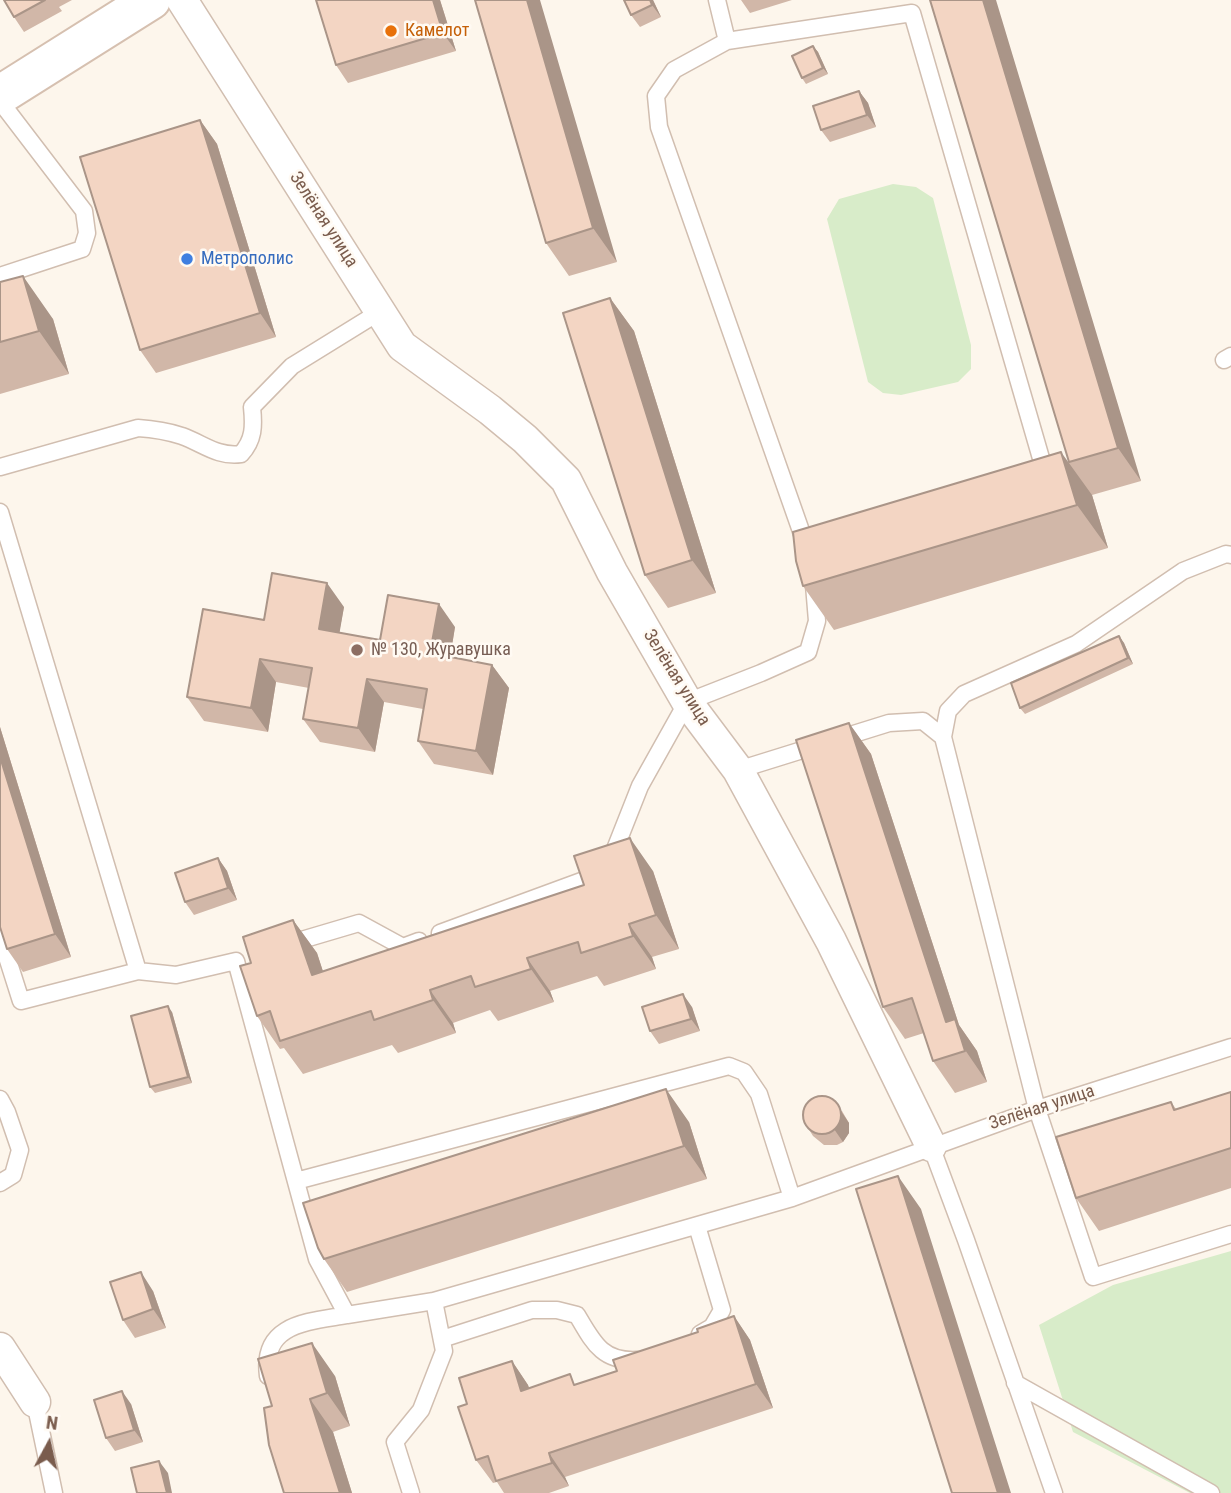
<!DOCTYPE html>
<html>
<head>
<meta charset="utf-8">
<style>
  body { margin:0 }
  #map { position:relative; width:1231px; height:1493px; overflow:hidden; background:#fdf6ec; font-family:"Roboto Condensed",sans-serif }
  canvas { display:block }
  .north { position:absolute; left:14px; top:1409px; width:70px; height:70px; -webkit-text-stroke:5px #fffaf3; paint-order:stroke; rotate:8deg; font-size:19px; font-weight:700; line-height:28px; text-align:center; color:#7a5c4d }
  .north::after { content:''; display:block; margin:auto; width:24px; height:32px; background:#7a5c4d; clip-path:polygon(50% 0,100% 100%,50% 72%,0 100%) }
</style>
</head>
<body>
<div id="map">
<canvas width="1231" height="1493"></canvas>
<div class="north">N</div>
</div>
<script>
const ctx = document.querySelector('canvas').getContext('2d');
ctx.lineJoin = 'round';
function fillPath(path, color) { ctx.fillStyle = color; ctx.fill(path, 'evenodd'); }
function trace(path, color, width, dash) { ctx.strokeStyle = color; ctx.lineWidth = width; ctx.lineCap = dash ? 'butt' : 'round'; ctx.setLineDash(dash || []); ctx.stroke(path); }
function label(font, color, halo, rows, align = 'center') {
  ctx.font = font + ' "Roboto Condensed",sans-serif'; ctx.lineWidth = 5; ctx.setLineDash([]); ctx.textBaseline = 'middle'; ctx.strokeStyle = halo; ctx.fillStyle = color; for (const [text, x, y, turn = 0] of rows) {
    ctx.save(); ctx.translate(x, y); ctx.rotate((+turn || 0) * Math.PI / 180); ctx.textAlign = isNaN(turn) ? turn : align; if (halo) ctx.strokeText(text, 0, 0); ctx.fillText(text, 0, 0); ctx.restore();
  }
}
fillPath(new Path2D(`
  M893,184L916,187L933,198L971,345V369L958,382L901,395L883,393L868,382L827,219L839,199Z
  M1231,1251V1493H1190L1073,1432L1039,1325L1113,1285Z`), '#d8ecc9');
const lane = new Path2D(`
  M717,0L727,41L912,13L1047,479
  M727,41L674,70L656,96L659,127L808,551
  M0,101L84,211L87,233L82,249L0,276
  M1224,360L1231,356
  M0,467L138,428C154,429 167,431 182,436C204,444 217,457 241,454C254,440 254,426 252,407L292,366L381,311
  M0,512L138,971
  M943,737L948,711L964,694L1076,644L1183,571L1226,554L1231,555
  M738,770L889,723L923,721L943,737L1037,1109L1093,1277L1231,1234
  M440,933L606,872L640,786L687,702L761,673L808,652L817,621L814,585
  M0,935L21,1001L138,971L176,975L236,961L317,1259L347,1315L434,1301
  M288,944L359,923L403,947L419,941
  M0,1099L7,1112L20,1150L13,1175L0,1183
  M931,1146L966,1240L1054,1493
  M296,1181L729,1066L744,1072L759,1094L792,1198
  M697,1226L722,1310L712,1327L700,1334
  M442,1339L532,1310H557L577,1315C593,1342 602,1362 637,1360
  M268,1376C261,1323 308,1322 347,1315
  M1015,1383L1211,1493
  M35,1402L54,1493
  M411,1493L395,1442L421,1410L444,1351L434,1301L792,1198L1037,1109L1231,1047`);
const street = new Path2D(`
  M182,0L402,346L490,410L525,439L566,480L612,572L687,702L738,770L831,941L931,1146
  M0,1348L35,1402`);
const secondary = new Path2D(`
  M0,95L151,0`);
trace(lane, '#d1beb0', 19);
trace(street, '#d1beb0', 33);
trace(secondary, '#d6c0b0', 42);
trace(lane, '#fff', 16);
trace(street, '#fff', 30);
trace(secondary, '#fff', 38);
fillPath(new Path2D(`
  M4,0H72L59,7L62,11L24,32L14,17Z
  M316,0H440L456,51L348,83L336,65Z
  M475,0L617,262L569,276L546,243Z
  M653,0L661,17L640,27L631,15Z
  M741,0H792L750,13Z
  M930,0L1141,481L1092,495L1108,548L834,630L803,586L1069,462Z
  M813,46L818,52L828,74L806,84L802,78Z
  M859,91L868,103L876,127L830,142L821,130Z
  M200,120L217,144L276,337L156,373L140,350Z
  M0,282L53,319L69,374L0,394Z
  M610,298L634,331L716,593L668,608L645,575Z
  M344,607L339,633L380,640L455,627L450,657L492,665L509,688L493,775L434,764L418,741L423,709L384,702L375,752L320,742L303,719L309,688L276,682L268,732L204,721L187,697L264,620Z
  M1119,636L1124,643L1133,664L1025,714L1020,708Z
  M849,723L871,754L959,1025L977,1051L987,1082L955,1093L933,1061L924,1033L905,1039L883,1007Z
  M0,727L71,957L23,972L7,949L0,927Z
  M218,858L227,871L237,900L194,915L185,902Z
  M653,871L679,949L652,957L656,969L604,986L597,976L550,991L554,1002L498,1021L490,1010L453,1023L456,1033L398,1053L392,1045L303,1074L284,1048L280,1049L257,1016L251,963L293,920L317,953L323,972Z
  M692,1007L700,1031L659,1044L650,1031Z
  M172,1012L192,1083L155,1093L150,1087Z
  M1231,1092V1188L1099,1231L1076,1198L1171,1102L1176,1109Z
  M842,1111L849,1123V1133L843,1142L837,1145H824L813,1136L805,1123Z
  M689,1122L707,1179L347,1292L324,1259Z
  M153,1291L166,1328L135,1338L123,1320Z
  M734,1316L750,1340L773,1408L565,1477L569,1486L549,1493H504L497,1482L493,1483L476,1460L467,1404L512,1361L528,1385L529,1388L577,1384L617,1371L698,1332Z
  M335,1376L350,1426L333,1432L352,1493H284L272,1406Z
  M131,1404L143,1442L115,1451L106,1438Z`), '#d1b7a8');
fillPath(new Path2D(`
  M433,0H440L456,51L443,33Z
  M527,0H540L617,262L593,228Z
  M650,0H653L661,17L652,5Z
  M983,0H996L1141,481L1118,448Z
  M813,46L818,52L828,74L823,68Z
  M859,91L868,103L876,127L867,115Z
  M200,120L217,144L276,337L260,313Z
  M23,276L53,319L69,374L39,331Z
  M610,298L634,331L716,593L692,560Z
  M1061,452L1092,495L1108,548L1077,505Z
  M327,583L344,607L336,653L319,629Z
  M439,604L455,627L447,677L430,653Z
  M1119,636L1124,643L1133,664L1128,658Z
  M260,659L276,682L268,732L251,708Z
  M492,665L509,688L493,775L476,751Z
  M367,679L384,702L375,752L358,728Z
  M849,723L871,754L959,1025L977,1051L987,1082L946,1022Z
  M0,727L71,957L55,934L0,757Z
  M630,838L653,871L679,949L656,915Z
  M218,858L227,871L237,900L228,888Z
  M293,920L317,953L335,1008L312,975Z
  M629,924L652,957L656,969L633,936Z
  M527,958L550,991L554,1002L531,969Z
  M430,990L453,1023L456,1033L433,1000Z
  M683,994L692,1007L700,1031L691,1019Z
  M168,1006L172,1012L192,1083L188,1077Z
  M666,1089L689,1122L707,1179L684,1146Z
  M833,1099L849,1123V1133L843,1142L834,1129Z
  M898,1176L921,1209L1011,1493H998Z
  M141,1272L153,1291L166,1328L153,1309Z
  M734,1316L750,1340L773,1408L756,1384Z
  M312,1343L335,1376L350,1426L327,1393Z
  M512,1361L528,1385L538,1414L521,1391Z
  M122,1391L131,1404L143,1442L134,1430Z
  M310,1399L333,1432L352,1493H340Z
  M549,1453L565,1477L569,1486L552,1463Z
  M159,1461L168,1473L172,1493H167Z`), '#aa9588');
const building = new Path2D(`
  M4,0H45L14,17Z
  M316,0H433L443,33L336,65Z
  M475,0H527L593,228L546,243Z
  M624,0H650L652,5L631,15Z
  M930,0H983L1118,448L1069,462Z
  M813,46L823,68L802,78L792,56Z
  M859,91L867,115L821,130L813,106Z
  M200,120L260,313L140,350L80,157Z
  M23,276L39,331L0,342V282Z
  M610,298L692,560L645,575L563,313Z
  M1061,452L1077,505L803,586L796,561L793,532Z
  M272,573L327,583L319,629L380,640L388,595L439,604L430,653L492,665L476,751L418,741L427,689L367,679L358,728L303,719L312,668L260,659L251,708L187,697L203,609L264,620Z
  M1119,636L1128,658L1020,708L1011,683Z
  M849,723L946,1022L955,1019L965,1051L933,1061L912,998L883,1007L796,740Z
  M0,757L55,934L7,949L0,927Z
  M630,838L656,915L629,924L633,936L581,953L578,942L527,958L531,969L475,987L471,976L430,990L433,1000L374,1020L371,1011L280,1041L270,1011L257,1016L240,966L251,963L243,937L293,920L312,975L584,885L574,856Z
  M218,858L228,888L185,902L175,873Z
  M683,994L691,1019L650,1031L642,1007Z
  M168,1006L188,1077L150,1087L131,1016Z
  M666,1089L684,1146L324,1259L318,1248L303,1203Z
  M1231,1092V1148L1076,1198L1056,1137L1171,1102L1174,1110Z
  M803 1115a19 19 0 1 1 38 0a19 19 0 1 1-38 0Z
  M898,1176L998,1493H952L856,1189Z
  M141,1272L153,1309L123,1320L110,1282Z
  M734,1316L756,1384L549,1453L552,1463L496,1481L488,1456L476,1460L458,1407L467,1404L459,1378L512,1361L521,1391L570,1374L574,1385L617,1371L613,1360L698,1332L697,1329Z
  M312,1343L327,1393L310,1399L340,1493H284L269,1445L264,1408L272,1406L258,1359Z
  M122,1391L134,1430L106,1438L94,1400Z
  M159,1461L167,1493H137L131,1468Z`);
fillPath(building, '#f3d5c3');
trace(building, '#aa9588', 2);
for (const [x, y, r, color] of [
  [391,31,7,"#e8710a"],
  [187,259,7,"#3f7fe0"],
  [357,650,7,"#8d6e63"]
]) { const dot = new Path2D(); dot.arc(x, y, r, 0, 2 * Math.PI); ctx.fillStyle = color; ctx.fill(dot); trace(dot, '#fffaf3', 2.5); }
label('18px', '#c56008', '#fffaf3', [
  ["Камелот",405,31]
], 'left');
label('18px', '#7a5c4d', '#fffaf3', [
  ["Зелёная улица",323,220,57],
  ["Зелёная улица",676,678,58],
  ["Зелёная улица",1042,1108,-18]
]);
label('18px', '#366cbe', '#fffaf3', [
  ["Метрополис",201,259]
], 'left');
label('18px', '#785e54', '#fffaf3', [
  ["№ 130, Журавушка",371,650]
], 'left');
</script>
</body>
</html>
